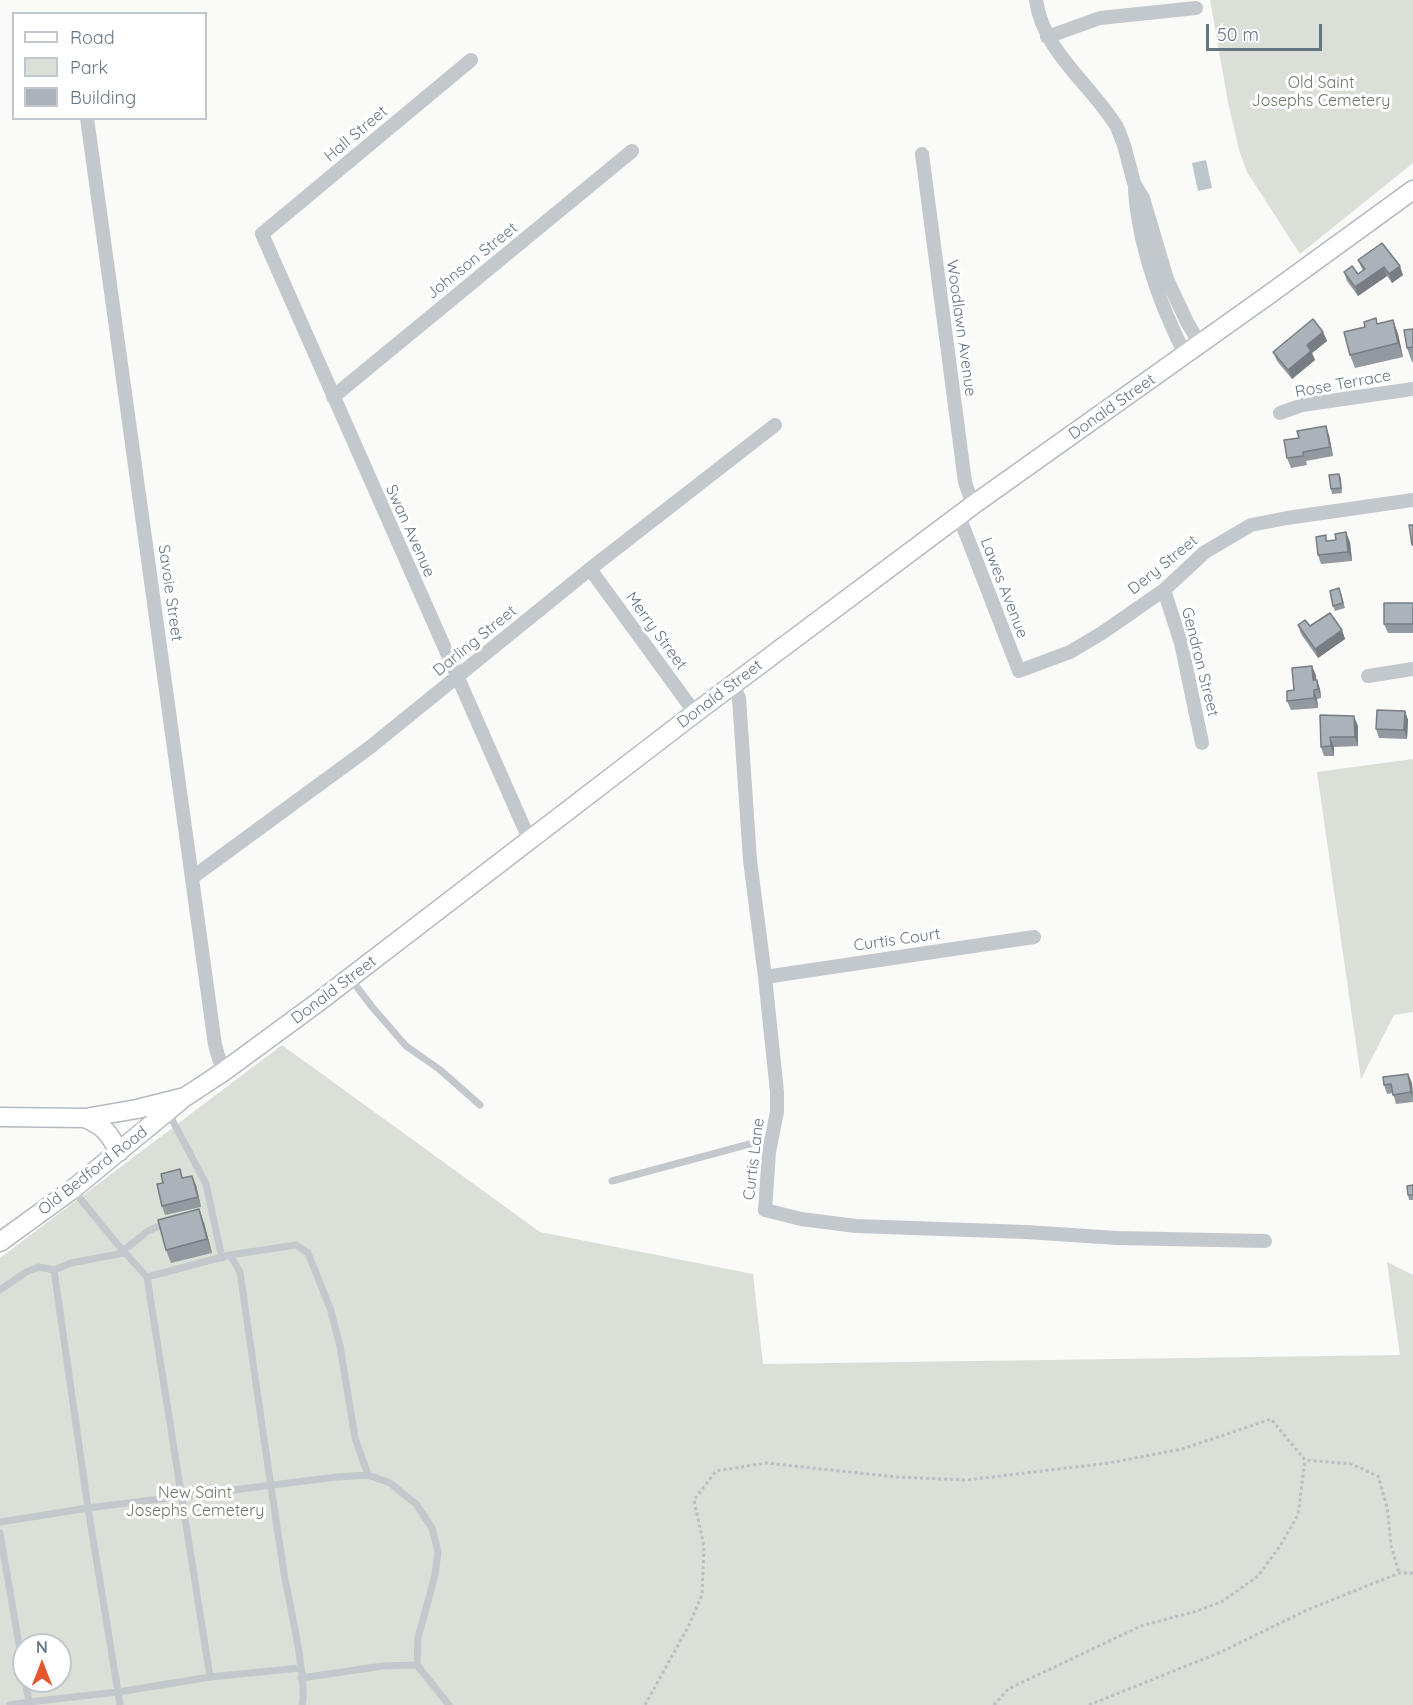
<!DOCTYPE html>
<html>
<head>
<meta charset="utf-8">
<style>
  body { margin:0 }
  #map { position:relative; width:1413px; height:1705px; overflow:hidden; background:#fafaf8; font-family:Quicksand,sans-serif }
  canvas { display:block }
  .legend { position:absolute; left:12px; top:12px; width:195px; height:108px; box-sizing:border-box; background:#fff; border:2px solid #c1c8cd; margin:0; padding:8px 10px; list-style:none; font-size:18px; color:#657683 }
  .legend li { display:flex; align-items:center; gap:12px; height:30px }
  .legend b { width:30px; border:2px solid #c1c8cd }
  .north { position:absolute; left:12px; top:1633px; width:60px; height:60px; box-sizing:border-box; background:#fff; border:2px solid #c1c8cd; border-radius:50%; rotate:0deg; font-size:16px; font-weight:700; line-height:24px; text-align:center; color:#657683 }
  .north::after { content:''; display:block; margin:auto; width:21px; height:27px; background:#e4572e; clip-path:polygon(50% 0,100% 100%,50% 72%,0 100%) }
  .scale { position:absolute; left:1206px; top:24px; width:116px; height:27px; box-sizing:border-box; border:3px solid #657683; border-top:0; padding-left:8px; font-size:18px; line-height:21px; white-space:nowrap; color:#657683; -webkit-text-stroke:4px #fff; paint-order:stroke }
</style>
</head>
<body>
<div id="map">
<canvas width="1413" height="1705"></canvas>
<ul class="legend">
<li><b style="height:8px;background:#fff"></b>Road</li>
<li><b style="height:16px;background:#dadfd7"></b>Park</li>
<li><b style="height:16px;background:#aab3b9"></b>Building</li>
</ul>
<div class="north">N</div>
<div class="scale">50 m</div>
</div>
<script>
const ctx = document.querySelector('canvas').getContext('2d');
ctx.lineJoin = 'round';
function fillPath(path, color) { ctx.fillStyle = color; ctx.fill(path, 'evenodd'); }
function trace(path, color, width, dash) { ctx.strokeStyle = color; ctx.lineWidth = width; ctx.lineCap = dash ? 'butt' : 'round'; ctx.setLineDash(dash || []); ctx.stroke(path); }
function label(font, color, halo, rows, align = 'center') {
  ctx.font = font + ' Quicksand,sans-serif'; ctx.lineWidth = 6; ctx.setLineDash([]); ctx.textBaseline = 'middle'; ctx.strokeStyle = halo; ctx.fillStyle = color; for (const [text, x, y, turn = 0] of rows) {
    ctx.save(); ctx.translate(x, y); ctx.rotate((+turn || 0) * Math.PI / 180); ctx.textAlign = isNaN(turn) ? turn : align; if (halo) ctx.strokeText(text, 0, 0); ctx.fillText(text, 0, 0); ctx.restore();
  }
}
fillPath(new Path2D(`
  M1210,0H1413V163L1300,254L1247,172L1239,150L1228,102Z
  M1413,759V1012L1394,1015L1361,1079L1317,772Z
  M282,1045L540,1232L753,1274L763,1364L1400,1355L1387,1262L1413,1275V1705H0V1258ZM24,1645H60V1681H24Z`), '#dadfd7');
fillPath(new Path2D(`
  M1206,160L1212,188L1198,191L1192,163Z`), '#bbc7cb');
const secondary = new Path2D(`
  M0,1117L85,1118L137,1109L185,1097L223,1072L317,1003L695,713L973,505L1267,296L1413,190
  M85,1118C105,1127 109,1133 119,1152
  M0,1242L73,1189L180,1101`);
trace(secondary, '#b3babf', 21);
trace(new Path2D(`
  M645,1705L688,1627L702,1595L704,1547L694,1500L716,1471L766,1463L896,1477L967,1480L1109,1463L1182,1449L1271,1419L1305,1460L1351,1464L1378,1476L1387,1507L1391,1545L1399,1573
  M994,1705L1008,1689L1141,1626L1197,1611L1223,1601L1258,1576L1280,1546L1298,1515L1305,1460
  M1089,1705L1221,1652L1307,1610L1399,1573H1413`), '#bbbfc2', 3, [3, 3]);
trace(new Path2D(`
  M350,978L373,1008L406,1046L439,1069L480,1105
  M168,1112L206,1184L222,1258
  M612,1181L772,1138
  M123,1251L148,1231L166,1223
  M230,1255L296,1245L308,1253L330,1308L340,1346L355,1438L368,1475
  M54,1270L71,1263L124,1253
  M147,1277L230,1255L240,1272C255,1375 269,1477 285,1579C290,1604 308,1685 302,1705
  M0,1290L26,1272L39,1267L54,1270L88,1508L337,1477L368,1475L390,1483L416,1504L432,1528L438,1551L435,1575L418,1638L417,1665L383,1666L301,1678
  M0,1522L88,1508L118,1692L210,1677L147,1277L118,1245L74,1191
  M0,1533L24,1674
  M417,1665L449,1705
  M210,1677L300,1668
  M10,1705L29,1702L25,1681
  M29,1705V1702L118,1692L120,1705`), '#c3c8cc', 7);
trace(new Path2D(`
  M1036,0C1043,52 1091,84 1117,127L1124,145L1134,183L1143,198L1167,279L1187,322L1200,344
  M1047,37L1100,18L1196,8
  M471,60L262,234L530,841
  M87,118L215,1045L223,1072
  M922,154L965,482L973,505
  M1135,188C1135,205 1139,221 1142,238C1152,281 1165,315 1185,354
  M333,397L632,151
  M1280,413L1302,405L1413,389
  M959,516L1019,671L1070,652L1102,633L1164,590L1205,552L1251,525L1287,518L1413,500
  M590,569L695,713
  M1164,590L1181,643L1202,743
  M1368,676L1413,669
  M733,685L739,698L750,860L765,977L777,1092V1112L769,1152L765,1210L801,1219L856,1226L1026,1232L1117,1238L1265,1241
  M193,877L369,748L590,569L775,425
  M765,977L1034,937`), '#c3c8cc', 14);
trace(secondary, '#fff', 18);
fillPath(new Path2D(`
  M1382,243L1403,275L1392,283L1387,276L1358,296L1347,281L1344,272L1358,274L1363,271L1358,260Z
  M1393,320L1398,334L1403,357L1355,368L1350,355L1378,324Z
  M1413,329V362H1412L1407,348Z
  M1323,332L1327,341L1312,353L1315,360L1292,379L1277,361L1273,352Z
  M1329,435L1333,456L1306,461L1307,465L1291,468L1287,458Z
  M1339,474L1341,478L1342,493L1332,494L1331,489Z
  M1328,541L1350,542L1352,561L1321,564L1318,555Z
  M1341,593L1345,608L1335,611L1333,606Z
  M1413,603V633H1388L1384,624Z
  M1298,625L1342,630L1345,639L1318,658L1301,634Z
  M1316,675V680L1320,689L1321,698L1317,699L1318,708L1291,710L1287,701L1294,690Z
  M1405,711L1408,720L1407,739L1379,738L1376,729Z
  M1320,715L1358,726V746L1334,747V756H1324L1321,747Z
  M1408,1074L1412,1083L1413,1102L1396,1104L1393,1093L1387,1094L1384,1085Z
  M183,1178L196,1185L201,1207L165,1215L162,1206L163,1183Z
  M1413,1185V1200H1409L1408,1195Z
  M199,1209L204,1223L212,1253L171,1263L166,1250Z`), '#929a9f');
fillPath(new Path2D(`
  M1400,266L1403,275L1392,283L1389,274Z
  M1384,267L1387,276L1358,296L1355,287Z
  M1393,320L1398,334L1403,357L1398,343Z
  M1323,332L1327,341L1312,353L1315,360L1292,379L1288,370L1307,345Z
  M1326,426L1329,435L1333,456L1330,447Z
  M1346,532L1350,542L1352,561L1348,552Z
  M1342,630L1345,639L1318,658L1315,649Z
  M1312,666L1316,675L1317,689L1313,680Z
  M1317,680L1320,689L1321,698L1318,689Z
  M1314,690L1317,699L1318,708L1314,698Z
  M1405,711L1408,720L1407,739L1404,730Z
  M1354,716L1358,726V746L1355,737Z
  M1330,737L1334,747V756L1331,746Z
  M1408,1074L1412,1083L1413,1098L1411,1092Z
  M192,1176L196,1185L201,1207L198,1197Z
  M199,1209L204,1223L212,1253L207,1239Z`), '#777d82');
const building = new Path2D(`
  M1382,243L1400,266L1389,274L1384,267L1355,287L1344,272L1352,266L1358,274L1365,269L1358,260Z
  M1376,318L1377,324L1393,320L1398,343L1350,355L1344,332L1365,327L1364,322Z
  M1313,319L1323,332L1307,345L1311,351L1288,370L1273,352Z
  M1413,329V347L1407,348L1404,330Z
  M1326,426L1330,447L1303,452V456L1287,458L1284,440L1299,438L1297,431Z
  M1339,474L1341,488L1331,489L1329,475Z
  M1409,525H1413V545H1412Z
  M1346,532L1348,552L1318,555L1316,537L1326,535V541L1336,540L1335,534Z
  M1339,588L1343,603L1333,606L1330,591Z
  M1384,603H1413V624H1384Z
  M1330,613L1342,630L1315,649L1298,625L1305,620L1310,626Z
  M1312,666L1313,680H1317L1318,689L1314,690V698L1287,701V691L1294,690L1292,668Z
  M1377,710L1405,711L1404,730L1376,729Z
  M1320,715L1354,716L1355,737H1330L1331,746L1321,747Z
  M1408,1074L1411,1092L1393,1095L1391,1084L1384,1085L1383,1077Z
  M180,1169L182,1178L192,1176L198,1197L162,1206L157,1184L163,1183L161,1174Z
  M1413,1185V1195H1408L1407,1186Z
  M199,1209L207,1239L166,1250L158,1220Z`);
fillPath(building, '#aab3b9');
trace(building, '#777d82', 1.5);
label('16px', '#687a64', '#fff', [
  ["Old Saint",1321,83],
  ["Josephs Cemetery",1321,101],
  ["New Saint",195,1493],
  ["Josephs Cemetery",195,1511]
]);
label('16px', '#657683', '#fff', [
  ["Hall Street",356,134,-40],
  ["Johnson Street",472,261,-39],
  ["Woodlawn Avenue",961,328,82],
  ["Rose Terrace",1343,384,-10],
  ["Donald Street",1112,407,-35],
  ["Swan Avenue",410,531,66],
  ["Dery Street",1163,565,-39],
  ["Lawes Avenue",1004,588,69],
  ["Savoie Street",170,593,82],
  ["Merry Street",656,631,54],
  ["Darling Street",475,641,-39],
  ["Gendron Street",1200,662,76],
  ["Donald Street",720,694,-37],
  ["Curtis Court",897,940,-8],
  ["Donald Street",334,990,-37],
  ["Curtis Lane",754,1159,-83],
  ["Old Bedford Road",93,1171,-38]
]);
</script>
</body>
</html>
